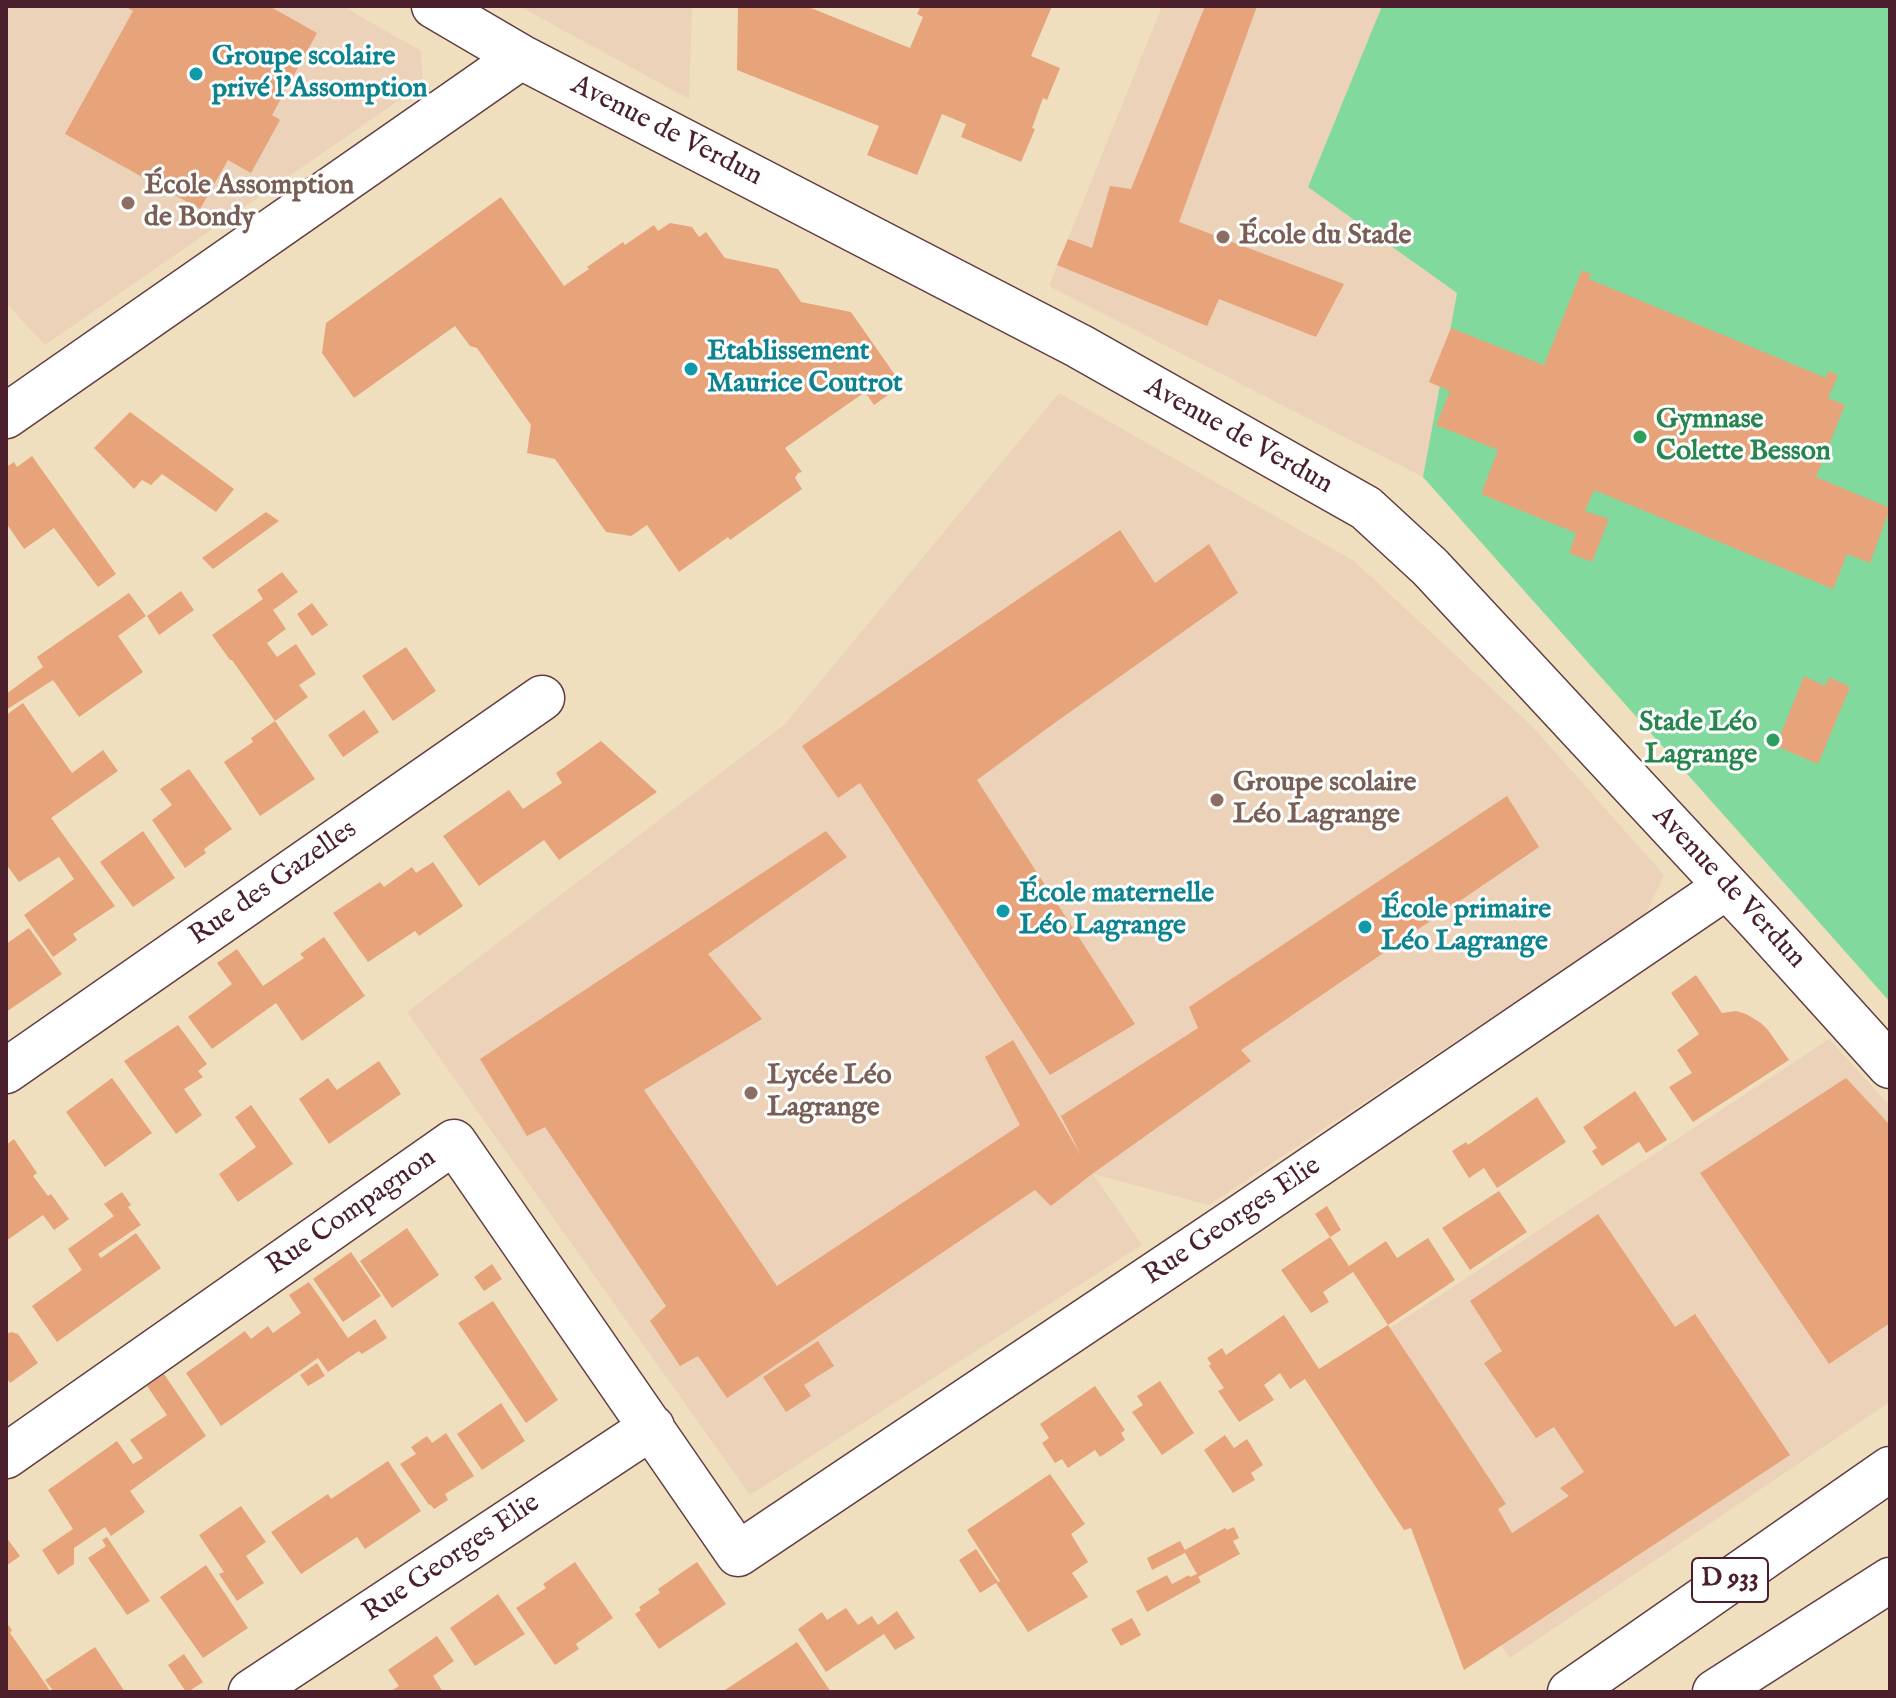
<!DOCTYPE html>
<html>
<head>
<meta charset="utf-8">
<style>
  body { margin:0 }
  #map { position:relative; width:1896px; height:1698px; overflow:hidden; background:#efdfbf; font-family:"IM FELL English",serif }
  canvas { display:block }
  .frame { position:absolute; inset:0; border:8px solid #4a1f2b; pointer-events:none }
</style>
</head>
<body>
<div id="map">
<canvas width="1896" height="1698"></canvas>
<div class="frame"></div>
</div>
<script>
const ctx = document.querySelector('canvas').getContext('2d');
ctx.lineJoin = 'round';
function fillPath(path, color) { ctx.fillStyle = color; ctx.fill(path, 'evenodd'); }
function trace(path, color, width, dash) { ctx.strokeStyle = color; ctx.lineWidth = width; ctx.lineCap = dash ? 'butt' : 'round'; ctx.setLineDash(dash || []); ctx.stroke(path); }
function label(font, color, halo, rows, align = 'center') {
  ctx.font = font + ' "IM FELL English",serif'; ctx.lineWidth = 6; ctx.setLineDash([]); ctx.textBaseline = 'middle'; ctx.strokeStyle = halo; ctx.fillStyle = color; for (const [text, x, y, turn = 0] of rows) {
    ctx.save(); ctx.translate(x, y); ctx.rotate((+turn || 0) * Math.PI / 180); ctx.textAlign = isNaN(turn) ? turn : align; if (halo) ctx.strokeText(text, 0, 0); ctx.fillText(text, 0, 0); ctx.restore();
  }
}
fillPath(new Path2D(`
  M6,6H342L421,51L423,85L395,103L45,345L6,303Z
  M519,6H692L689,99Z
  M1162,6H1382L1308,187L1457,293L1423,477L1049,286Z
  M1059,393L1354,561L1531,725L1664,875L1645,915L1209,1205L1093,1174L1142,1245L750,1495L407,1012L785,724Z
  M1829,1039L1890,1106V1402L1510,1658L1322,1373Z`), '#ebd2b8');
fillPath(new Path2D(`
  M1382,6H1890V1002L1423,477L1457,293L1308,187Z`), '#82d99d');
fillPath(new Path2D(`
  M125,6H269L317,33L272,115L280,120L251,173L228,160L200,209L65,134L133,11Z
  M738,6H806L910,48L923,17L917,14L921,6H1052L1031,56L1060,68L1047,100L1043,98L1032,128L1035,129L1021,162L961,137L966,124L942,114L917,175L867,155L879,126L737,70Z
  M1205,6H1257L1179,222L1344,284L1316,337L1219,299L1207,326L1057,265L1068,239L1092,248L1110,186L1131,189Z
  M501,197L564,286L589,269L587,267L623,242L625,245L654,225L658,231L670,223L692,227L699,237L706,232L725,258L778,269L801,302L851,312L902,385L874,405L865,392L785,448L802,472L798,473L795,478L802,489L730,540L728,537L679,572L647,525L631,536L606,532L555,459L527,453L531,425L477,348L470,346L455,326L354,398L322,353L326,323Z
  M1582,270L1591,274L1589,279L1826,378L1828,371L1838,375L1828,398L1845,405L1816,477L1890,508L1870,563L1847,554L1833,589L1594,490L1585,511L1609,519L1592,562L1569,553L1576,533L1481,494L1498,450L1436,425L1450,391L1429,382L1451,328L1544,365Z
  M130,412L234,489L216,512L162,474L151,485L142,480L134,489L94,448Z
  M32,456L116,574L98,587L54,528L24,549L6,523V474L8,472L6,467L14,462L17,467Z
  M266,512L279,521L213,569L202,558Z
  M1120,530L1155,583L1209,544L1238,593L1060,719L977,780L1135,1024L1050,1075L860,783L838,798L802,746Z
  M282,572L298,592L273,610L286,629L267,643L277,657L296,644L316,674L299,685L308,697L275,721L315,779L260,816L224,762L253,742L251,738L275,721L232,660H230L212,635L263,599L257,590Z
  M181,591L194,610L159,635L147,616Z
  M129,593L146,616L118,636L143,672L79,717L53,680L6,710V694L43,667L37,657Z
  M312,603L328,625L312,636L297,614Z
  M406,647L436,691L393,721L362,676Z
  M1804,676L1825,686L1829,677L1850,687L1818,764L1776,746Z
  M23,703L72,773L103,750L118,771L51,818L115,906L73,934L77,940L53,957L24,915L74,879L59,857L19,882L6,864V715Z
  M364,710L379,732L343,757L328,735Z
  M601,741L657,792L559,860L544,840L479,886L443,836L509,790L523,809L562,783L556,773Z
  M189,769L232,829L204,849L206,853L185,868L152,820L172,805L160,789Z
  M1507,796L1539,847L1241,1050L1251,1061L1092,1174L1051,1206L1035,1190L727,1398L698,1356L680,1366L650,1321L666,1306L545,1127L527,1136L480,1059L826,831L847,857L708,954L762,1019L644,1090L777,1286L1020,1125L985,1057L1013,1040L1082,1157L1061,1116L1198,1028L1189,1007Z
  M143,831L175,878L133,907L100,862Z
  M433,862L463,906L419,936L415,931L368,962L333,913L380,882L384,887L412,867L416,873Z
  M29,928L62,974L6,1012V944Z
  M324,937L365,996L302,1041L276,1003L212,1049L188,1017L232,984L217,963L237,949L263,986L304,958L300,954Z
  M1696,975L1722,1013L1736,1011L1746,1014L1761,1023L1768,1030L1789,1060L1693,1122L1669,1087L1692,1073L1677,1050L1699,1034L1671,993Z
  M178,1025L207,1064L198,1071L203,1077L184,1089L202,1115L176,1134L124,1061Z
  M379,1061L401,1094L329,1144L299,1099L328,1078L337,1090Z
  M112,1078L152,1133L105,1167L66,1112Z
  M1846,1078L1890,1125V1323L1829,1364L1700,1173Z
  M1635,1091L1667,1140L1646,1153L1639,1142L1602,1166L1592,1151L1597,1148L1583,1127Z
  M1537,1097L1566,1142L1497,1188L1484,1168L1469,1178L1452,1151L1466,1142L1468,1145Z
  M251,1105L293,1164L238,1202L219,1174L256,1147L235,1117Z
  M14,1139L37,1173L33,1176L48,1196L51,1194L69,1219L54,1230L43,1215L6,1241V1145Z
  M1499,1191L1527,1232L1470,1270L1442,1228Z
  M122,1192L131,1205L128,1207L141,1225L98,1254L101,1258L136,1233L161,1268L57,1342L32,1306L82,1270L68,1249L114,1216L104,1204Z
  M1327,1206L1341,1230L1330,1237L1315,1214Z
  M1598,1214L1675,1327L1695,1314L1790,1455L1464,1670L1411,1528L1404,1530L1305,1379L1290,1389L1280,1373L1264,1385L1274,1400L1239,1422L1218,1391L1224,1388L1209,1366L1211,1364L1207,1358L1222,1348L1226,1355L1284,1315L1319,1369L1388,1325L1353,1272L1323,1292L1329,1302L1311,1313L1281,1270L1330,1237L1349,1266L1386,1241L1397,1258L1428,1238L1455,1280L1388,1325L1506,1504L1498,1509L1512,1533L1569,1496L1560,1488L1584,1472L1554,1427L1536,1438L1484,1363L1502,1351L1470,1301Z
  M407,1228L439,1275L392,1308L360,1261Z
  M351,1252L381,1296L343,1322L313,1279Z
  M492,1264L502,1279L484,1291L474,1277Z
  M309,1282L348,1338L375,1319L387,1338L362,1354L359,1351L328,1372L318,1358L221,1426L186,1373L245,1331L251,1339L268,1326L273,1333L301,1313L289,1295Z
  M493,1301L558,1400L526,1423L458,1323Z
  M11,1332L18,1334L38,1363L10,1383L6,1377V1334Z
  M818,1341L834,1366L804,1385L811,1396L786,1412L763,1377Z
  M317,1363L325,1376L308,1386L300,1375Z
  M164,1374L206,1436L130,1491L145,1512L111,1536L105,1527L74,1548V1564L58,1575L42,1550L73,1529L48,1490L117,1441L133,1464L143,1458L130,1440L167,1415L147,1386Z
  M1160,1381L1194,1433L1162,1455L1132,1412L1143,1405L1137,1396Z
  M1095,1386L1125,1430L1121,1433L1125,1440L1100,1457L1095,1450L1068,1468L1062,1459L1055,1463L1042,1443L1049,1438L1040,1424Z
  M501,1403L525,1441L482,1470L457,1434Z
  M446,1433L474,1476L445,1494L448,1500L434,1509L430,1504L429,1505L400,1464L416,1454L411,1447L427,1436L432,1443Z
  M1225,1435L1234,1448L1247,1439L1263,1465L1251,1473L1255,1480L1233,1493L1204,1450Z
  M388,1461L421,1511L365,1549L357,1537L301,1574L271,1532L328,1494L331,1499Z
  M1050,1474L1085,1524L1071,1534L1088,1562L1072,1573L1088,1597L1028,1632L996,1583L980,1593L959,1560L976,1549L998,1582L1000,1581L967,1530Z
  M241,1506L266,1542L246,1556L264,1583L237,1601L219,1574L224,1572L199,1535Z
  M1234,1527L1239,1538L1233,1541L1240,1554L1198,1577L1201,1582L1147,1612L1136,1591L1167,1575L1172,1584L1189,1575L1190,1577L1197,1574L1185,1553L1152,1570L1147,1558L1180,1541L1185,1550L1225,1528L1227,1530Z
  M6,1537L20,1556L6,1566Z
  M107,1537L150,1601L127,1615L88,1558L106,1546L102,1540Z
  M575,1562L613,1618L576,1644L579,1649L555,1665L516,1608L546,1588L543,1584Z
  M697,1562L726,1604L659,1649L635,1614L641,1610L639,1607L660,1593L658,1589Z
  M206,1565L248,1628L203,1658L160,1597Z
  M498,1594L525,1634L475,1666L450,1628Z
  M846,1608L858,1625L872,1616L878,1625L897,1611L915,1638L895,1650L884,1634L826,1672L798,1629L822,1612L827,1620Z
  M1132,1618L1141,1635L1121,1646L1111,1629Z
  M6,1622L12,1630L10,1633L51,1692H6Z
  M437,1636L454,1661L433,1676L443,1692H389L399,1686L388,1670Z
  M797,1642L831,1692H722L778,1655Z
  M95,1647L125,1692H54L45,1680Z
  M184,1654L203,1682L188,1692H186L168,1665Z`), '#e7a47b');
const minor = new Path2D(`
  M434,6L521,57L1079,346L1366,508L1430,567L1760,922L1890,1066
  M6,416L521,57
  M6,1071L542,698
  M6,1456L454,1142L738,1554L1245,1214L1726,887
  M251,1692L652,1427`);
const primary = new Path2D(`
  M1570,1692L1890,1469
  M1715,1692L1890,1580`);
trace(minor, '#633c41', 47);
trace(primary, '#633c41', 47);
trace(minor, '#fff', 44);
trace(primary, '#fff', 44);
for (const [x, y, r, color] of [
  [196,74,8,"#0f9aa8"],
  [128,203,8,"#8d6e63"],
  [1223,237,8,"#8d6e63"],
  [691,369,8,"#0f9aa8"],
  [1640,437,8,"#2e9e5b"],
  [1773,740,8,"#2e9e5b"],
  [1217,800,8,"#8d6e63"],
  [1003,911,8,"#0f9aa8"],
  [1365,927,8,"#0f9aa8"],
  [751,1093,8,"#8d6e63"]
]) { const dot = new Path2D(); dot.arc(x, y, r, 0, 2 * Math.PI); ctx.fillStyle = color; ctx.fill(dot); trace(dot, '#fff', 3); }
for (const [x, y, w] of [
  [1730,1580,76]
]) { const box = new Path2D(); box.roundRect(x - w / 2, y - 22, w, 44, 6); ctx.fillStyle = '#fff'; ctx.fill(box); trace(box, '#4a1f2b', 2); }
label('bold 26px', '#4a1f2b', null, [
  ["D 933",1730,1580]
]);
label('bold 28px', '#0d838f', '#fff', [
  ["Groupe scolaire",212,58],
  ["privé l'Assomption",212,90],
  ["Etablissement",707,353],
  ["Maurice Coutrot",707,385],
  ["École maternelle",1019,895],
  ["Léo Lagrange",1019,927],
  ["École primaire",1381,911],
  ["Léo Lagrange",1381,943]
], 'left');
label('28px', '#4a1f2b', '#fff', [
  ["Avenue de Verdun",666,132,27],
  ["Avenue de Verdun",1238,437,29],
  ["Rue des Gazelles",274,884,-35],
  ["Avenue de Verdun",1728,888,47],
  ["Rue Compagnon",352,1213,-35],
  ["Rue Georges Elie",1233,1222,-34],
  ["Rue Georges Elie",452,1559,-34]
]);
label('bold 28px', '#785e54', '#fff', [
  ["École Assomption",144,187],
  ["de Bondy",144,219],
  ["École du Stade",1239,237],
  ["Groupe scolaire",1233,784],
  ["Léo Lagrange",1233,816],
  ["Lycée Léo",767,1077],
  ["Lagrange",767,1109]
], 'left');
label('bold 28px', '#27864d', '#fff', [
  ["Gymnase",1656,421],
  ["Colette Besson",1656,453],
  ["Stade Léo",1757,724,"right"],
  ["Lagrange",1757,756,"right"]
], 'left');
</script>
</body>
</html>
